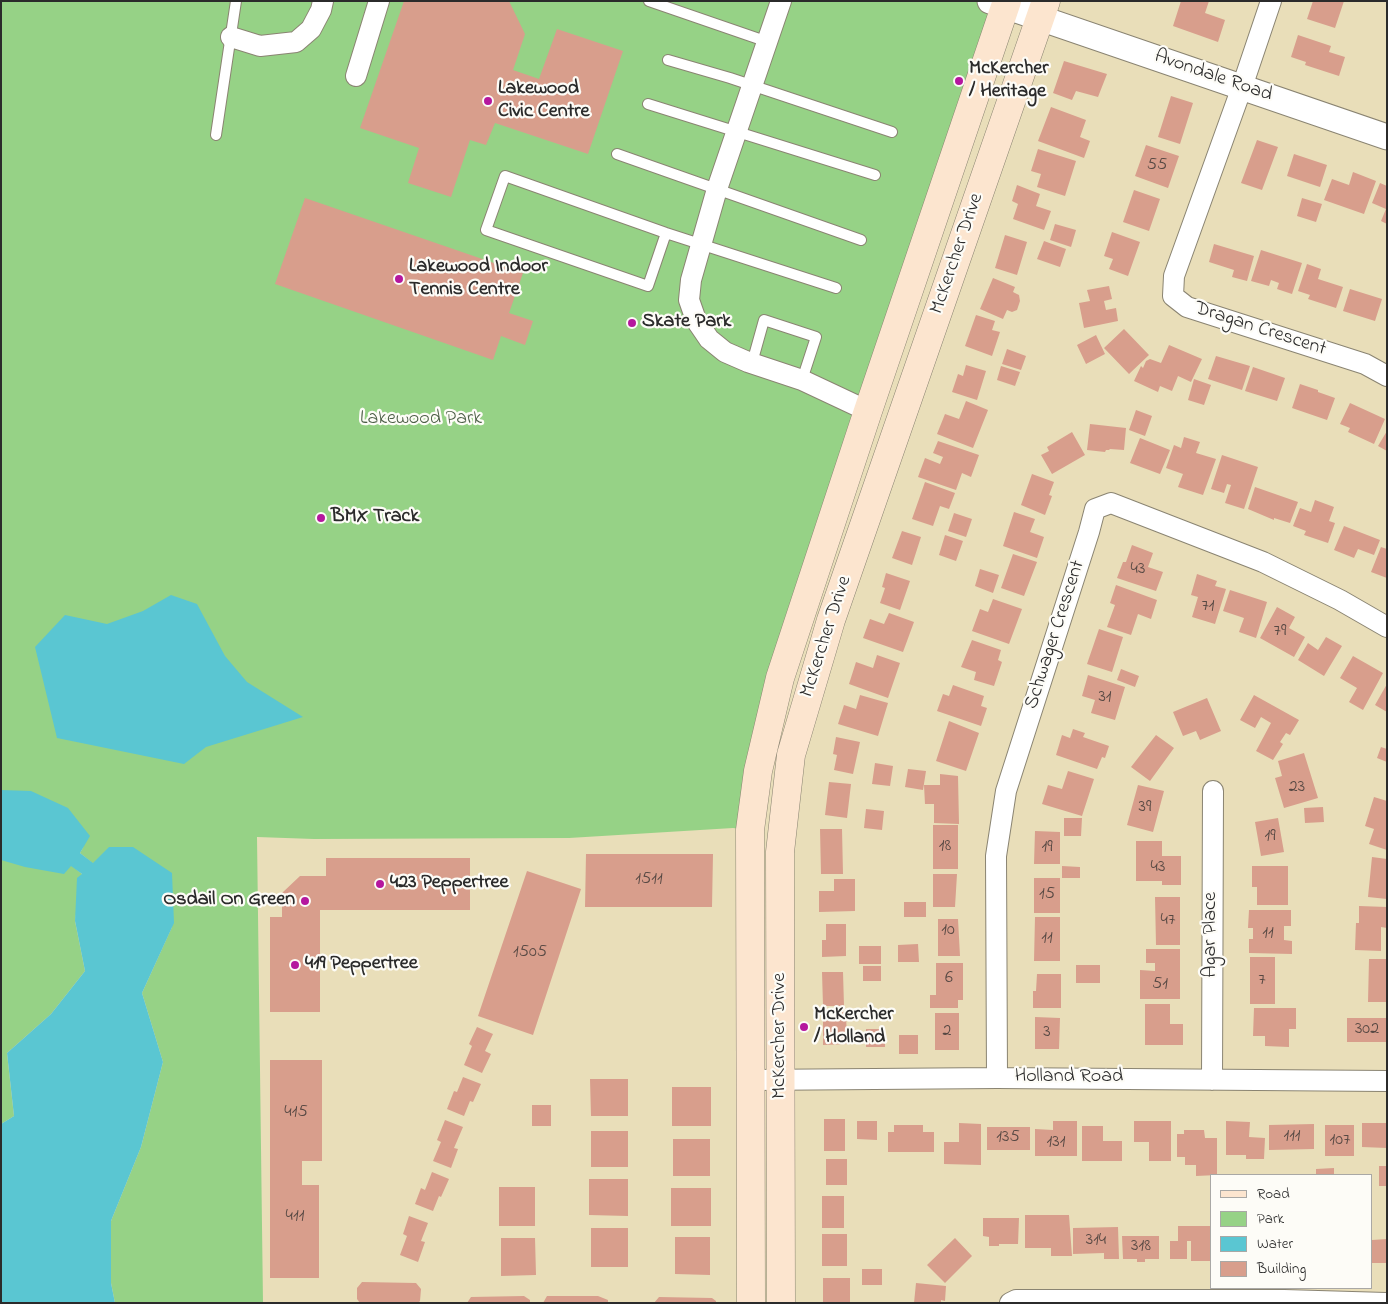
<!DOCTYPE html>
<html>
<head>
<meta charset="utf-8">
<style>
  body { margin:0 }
  #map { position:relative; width:1388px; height:1304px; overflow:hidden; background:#e9deb9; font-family:"Indie Flower",sans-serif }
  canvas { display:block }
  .frame { position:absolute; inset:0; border:2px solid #2b2b2b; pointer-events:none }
  .legend { position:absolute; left:1210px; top:1174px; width:162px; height:115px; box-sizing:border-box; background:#fdfcf7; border:1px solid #a9a8a5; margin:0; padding:6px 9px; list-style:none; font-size:15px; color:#2b2b2b }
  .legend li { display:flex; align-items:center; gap:10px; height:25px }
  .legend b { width:25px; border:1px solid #a9a8a5 }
</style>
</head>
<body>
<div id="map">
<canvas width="1388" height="1304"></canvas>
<div class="frame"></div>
<ul class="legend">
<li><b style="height:6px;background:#fce5cf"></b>Road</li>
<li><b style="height:14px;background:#96d286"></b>Park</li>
<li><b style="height:14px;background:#5ac6d2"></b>Water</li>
<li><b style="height:14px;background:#d89e8c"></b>Building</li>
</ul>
</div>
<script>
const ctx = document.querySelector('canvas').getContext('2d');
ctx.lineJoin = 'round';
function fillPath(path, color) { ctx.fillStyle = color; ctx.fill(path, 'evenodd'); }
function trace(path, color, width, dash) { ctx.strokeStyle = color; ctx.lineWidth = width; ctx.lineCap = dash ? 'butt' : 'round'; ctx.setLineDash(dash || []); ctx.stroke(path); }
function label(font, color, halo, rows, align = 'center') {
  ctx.font = font + ' "Indie Flower",sans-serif'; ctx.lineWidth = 4.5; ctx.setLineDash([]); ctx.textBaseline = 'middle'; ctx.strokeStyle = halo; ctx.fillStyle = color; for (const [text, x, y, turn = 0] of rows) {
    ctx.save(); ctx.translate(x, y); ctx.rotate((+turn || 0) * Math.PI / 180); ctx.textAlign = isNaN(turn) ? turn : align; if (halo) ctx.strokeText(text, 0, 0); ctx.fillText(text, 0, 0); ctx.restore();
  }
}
fillPath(new Path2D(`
  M1,1H990L1005,7L780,678L750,830L733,828L569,838L314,839L257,837L263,1303H115L111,1283V1221L141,1147L163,1062L142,993L172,927L80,853L84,846L71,865L82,874L75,921L85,971L51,1014L7,1053L14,1116L1,1124Z`), '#96d286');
fillPath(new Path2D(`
  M171,595L197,604L225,656L247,682L303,717L206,747L184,764L57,738L35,647L65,615L107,624L143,611Z
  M1,790L31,791L68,808L90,836L80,853L93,863L109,847H133L172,873L174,923L142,993L163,1062L141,1147L111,1221V1283L115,1303H1V1124L14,1116L7,1053L51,1014L85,971L75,921L77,878L82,874L71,866L64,874L25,867L1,860Z`), '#5ac6d2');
fillPath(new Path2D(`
  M404,1H509L525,34L513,70L539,79L557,29L623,51L588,154L495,123L486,145L470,140L451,197L408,183L419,148L360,128Z
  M1181,1H1209L1205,13L1225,20L1218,42L1173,26Z
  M1313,1H1344L1335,28L1307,19Z
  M1298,35L1331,46L1329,52L1345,57L1339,76L1305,65L1306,62L1291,57Z
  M1064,61L1107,74L1098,97L1076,91L1072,100L1053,93Z
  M1171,96L1193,103L1180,144L1158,137Z
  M1051,107L1086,120L1080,137L1090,141L1084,158L1038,141Z
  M1257,140L1278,147L1262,190L1241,183Z
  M1146,145L1179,156L1168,188L1135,176Z
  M1038,149L1076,161L1065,196L1037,187L1041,174L1031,171Z
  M1294,154L1327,165L1320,187L1287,176Z
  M1353,172L1376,181L1364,214L1324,200L1332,179L1349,185Z
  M1380,183L1387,186V224L1381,221L1386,209L1372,203Z
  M1017,185L1040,194L1036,206L1051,211L1044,230L1013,219L1018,204L1012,201Z
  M1134,190L1160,199L1149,231L1123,222Z
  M305,198L523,273L509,313L533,321L525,345L501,336L493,360L275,284Z
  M1302,198L1322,204L1316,222L1297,216Z
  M1055,224L1076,230L1071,247L1050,240Z
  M1112,232L1140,242L1128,276L1109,269L1113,259L1104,256Z
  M1005,235L1027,242L1017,275L995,268Z
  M1044,241L1066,249L1060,267L1037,259Z
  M1214,244L1254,256L1247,281L1232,277L1234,270L1209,262Z
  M1261,250L1302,263L1292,294L1277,289L1279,283L1271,280L1269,286L1251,281Z
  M1307,264L1321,269L1318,279L1343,287L1336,308L1308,299L1310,295L1298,291Z
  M993,278L1015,287L1013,292L1019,295L1020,301L1017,310L1012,312L1007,310L1003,319L980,309Z
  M1109,286L1112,299L1104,301L1106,310L1116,308L1118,321L1084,328L1079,303L1090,301L1087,290Z
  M1350,289L1382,299L1375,321L1343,311Z
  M976,315L995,321L992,330L1000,332L992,356L965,346Z
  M1124,329L1149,355L1129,374L1104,348Z
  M1096,335L1105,354L1086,364L1077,345Z
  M1169,345L1202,359L1191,382L1178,376L1172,391L1160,386L1158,392L1134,381L1141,366L1143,368L1146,361L1150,359L1161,363Z
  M1007,349L1026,356L1021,370L1002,364Z
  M1216,356L1250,366L1242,390L1208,379Z
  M966,365L986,371L977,400L952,392L958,374L963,376Z
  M1001,366L1020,372L1015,386L997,380Z
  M1253,367L1285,378L1277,401L1245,391Z
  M1194,379L1211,385L1204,405L1188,400Z
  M1300,384L1318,390V392L1335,398L1327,420L1292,408Z
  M966,401L988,410L973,448L937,434L945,414L959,419Z
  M1350,403L1385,419L1374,444L1348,432L1350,428L1340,424Z
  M1136,410L1152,416L1145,436L1129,430Z
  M1090,424L1126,428L1124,450L1110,449L1109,450H1106L1105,452L1087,450Z
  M1387,431V451L1378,446Z
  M1072,432L1085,455L1052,474L1041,455L1049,451L1047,447Z
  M1184,437L1200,442L1196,453L1216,459L1203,495L1178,487L1183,474L1166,468L1174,445L1181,448Z
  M1140,438L1170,450L1160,474L1130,463Z
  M938,441L979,455L971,477L962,473L956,490L918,477L925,458L940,464L943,457L933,453Z
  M1222,455L1258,467L1244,509L1225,503L1231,485L1227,484L1224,493L1211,489Z
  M1032,474L1054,482L1049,495L1052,496L1045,515L1021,505Z
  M925,482L955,493L949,509L940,506L933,526L912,519Z
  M1255,487L1298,502L1290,523L1274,518V520L1248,509Z
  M1315,500L1334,507L1329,521L1335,523L1328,543L1304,535L1306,531L1293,526L1300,508L1311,512Z
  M1014,512L1035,519L1030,532L1044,537L1037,558L1003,546Z
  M954,513L972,519L966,537L948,531Z
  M1344,526L1380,540L1374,555L1358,549L1354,558L1334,550Z
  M902,531L921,537L912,565L892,558Z
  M945,535L963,541L956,561L939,555Z
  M1132,545L1153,553L1148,567L1163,572L1156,591L1117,578L1123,562H1126Z
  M1381,547L1387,549V578L1371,572Z
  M1013,554L1037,562L1024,596L1001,588Z
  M980,569L999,575L993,593L975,586Z
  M886,573L910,581L900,610L880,603L885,588L882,587Z
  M1197,574L1217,581L1215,586L1226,589L1215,624L1192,617L1198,597L1191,595Z
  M1116,585L1157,600L1151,619L1138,614L1131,635L1107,627L1115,605L1110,603Z
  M1230,590L1267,602L1256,638L1239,632L1244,618L1223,611Z
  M993,599L1022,609L1009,644L972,631L980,609L988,612Z
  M1277,607L1295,617L1289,628L1305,637L1294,657L1260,638Z
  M889,613L914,622L903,652L863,638L870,619L884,624Z
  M1099,629L1123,637L1112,672L1087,664Z
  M1326,637L1342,646L1324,676L1298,660L1308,643L1318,650Z
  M972,640L1001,650L998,660L1002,662L994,686L974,680L976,672L961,667Z
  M877,655L900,663L888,698L849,684L856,662L873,668Z
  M1353,656L1383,673L1363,710L1349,702L1357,688L1340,678Z
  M1121,669L1139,676L1135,687L1117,680Z
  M1088,675L1125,687L1115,720L1091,713L1095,700L1082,696Z
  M1387,684V712L1375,705Z
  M953,685L984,696L981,706L987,708L981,726L937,711L943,694L949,696Z
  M860,695L888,703L878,736L838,724L844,705L856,709Z
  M1254,695L1299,720L1290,735L1286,733L1280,742L1283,744L1273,760L1256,751L1271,723L1261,717L1255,728L1240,720Z
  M1207,698L1221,731L1200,740L1196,731L1183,736L1173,712Z
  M949,721L979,733L966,771L936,761Z
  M1073,729L1085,733L1083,737L1109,746L1105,758L1102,757L1097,769L1056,755L1062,735L1070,738Z
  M1156,735L1174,748L1150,781L1131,767Z
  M836,737L860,742L853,774L834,770L837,755L833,754Z
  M1381,747L1387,749V762L1377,758Z
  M1304,753L1318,798L1284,808L1275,778L1282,776L1278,761Z
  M875,763L893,766L890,786L872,784Z
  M908,769L926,771L923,790L905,787Z
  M1068,771L1094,779L1082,816L1042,804L1048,785L1062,789Z
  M940,774L958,776L959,824L934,823V804H925L924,785H940Z
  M829,782L851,784L847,818L825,815Z
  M1138,785L1164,791L1153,832L1127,825Z
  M1374,797L1387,801V850L1369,844L1374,829L1365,826Z
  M1323,807L1324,822L1305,823L1304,808Z
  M866,809L884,811L882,830L864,828Z
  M1064,818H1082L1081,836H1064Z
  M1278,818L1284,852L1261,856L1255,822Z
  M933,825H958V869H933Z
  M820,829H842L843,874H821Z
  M1035,831L1060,832V864H1034Z
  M1136,841H1162V856H1181V885H1162V881H1136Z
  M586,854H713L712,907H585Z
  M1372,857L1387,859V899L1368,897Z
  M326,858H470V910H320V1012H270V917H282V893L300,876H326Z
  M1062,866L1080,867V878H1062Z
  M1252,866H1288V905H1257V887H1252Z
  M527,871L581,889L533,1035L478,1016Z
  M933,874H957L955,907H933Z
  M1034,878H1060V913H1034Z
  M834,879H855V911L819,912V891H834Z
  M1155,897H1180V945H1156Z
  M904,902H926V917H904Z
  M1359,906L1387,907V928L1381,927V951L1355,950L1356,923H1359Z
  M1249,910H1291V926H1284V940L1292,941V954L1249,953V939H1253V928H1248Z
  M1035,917H1060V961H1034Z
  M938,919H958L960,956H938Z
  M826,924H846V956L822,957V940H826Z
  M918,944L919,962H898V945Z
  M859,946H881V964H859Z
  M1146,949H1180V999H1140V970L1155,971V963H1146Z
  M1250,957H1275V1004H1250Z
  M1369,959H1387V1002H1368Z
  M936,963H963V1000H958V1008H930V995H936Z
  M1076,965H1100V983H1076Z
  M863,966H881V981H863Z
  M822,972H843L844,1006H823Z
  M1037,974H1061V1008H1033V991H1036Z
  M1145,1004H1170V1024H1183V1045H1145Z
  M1254,1008H1296V1029H1289V1047L1265,1046V1036H1253Z
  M846,1012L847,1044L823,1045V1013Z
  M935,1013H959V1050H935Z
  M1035,1017L1060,1018L1059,1049H1035Z
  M1347,1018H1387V1042H1347Z
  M477,1027L493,1034L485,1051L491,1054L482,1073L464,1065L472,1046L469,1044Z
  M866,1029H885V1047H866Z
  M899,1035H918V1054H899Z
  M270,1060H322V1161H302V1185H319V1278H270Z
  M463,1077L481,1084L473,1102L470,1101L464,1116L447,1109L454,1091L457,1092Z
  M590,1079H628V1116H591Z
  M672,1087H711V1126H672Z
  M532,1105H551V1126H532Z
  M824,1119H845V1151H824Z
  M445,1120L463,1127L454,1148L458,1149L451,1168L433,1161L441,1142L437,1140Z
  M857,1121H877V1140L857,1139Z
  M1053,1121H1077V1156H1035V1129L1053,1130Z
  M1134,1121H1171V1161H1149V1142H1134Z
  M1226,1121L1250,1122L1249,1137L1265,1138L1264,1159H1246V1155H1226Z
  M959,1123L981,1124V1165L944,1164V1142H959Z
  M1362,1123H1387V1148L1362,1147Z
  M1314,1124V1149L1269,1150V1125Z
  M894,1125H923V1132H934V1152H888V1132H894Z
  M1325,1125H1354V1156H1325Z
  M1082,1126H1103V1141H1122V1161H1082Z
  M987,1127H1030V1150H987Z
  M1184,1130H1204L1205,1138H1217V1175L1196,1176V1165H1185V1157H1177V1134H1184Z
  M591,1131H628V1167H591Z
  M673,1139H710V1176H673Z
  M826,1159H847V1185H826Z
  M1379,1166H1387V1186H1379Z
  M1334,1168V1175H1316V1169Z
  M432,1172L449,1179L441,1197L439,1196L433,1211L415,1204L421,1188L425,1190Z
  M589,1179H628V1216L589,1215Z
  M499,1187H535V1226H499Z
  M671,1188H711V1226H671Z
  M822,1196H844V1228H822Z
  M1025,1215H1069L1072,1256H1051V1248H1025Z
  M409,1216L428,1223L421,1241L425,1242L418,1262L400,1255L407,1236L403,1234Z
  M983,1218H1019L1018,1244H999V1246H989V1237L983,1236Z
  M1178,1226H1212V1261H1191V1241H1187V1259H1170V1241H1178Z
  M1118,1227L1119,1259H1104V1253L1073,1254V1228Z
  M591,1228H628V1267H591Z
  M822,1234H847V1266H822Z
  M1122,1236H1159V1259H1145V1262H1137V1259H1123Z
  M675,1237H710V1275L675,1274Z
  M501,1238H535L536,1275L501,1276Z
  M955,1238L972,1256L945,1283L927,1265Z
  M1387,1239V1263H1372V1240Z
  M862,1269H882V1285H862Z
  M823,1278H850V1303H823Z
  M362,1282L416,1283L421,1289L420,1301L418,1303H360L357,1299V1288Z
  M916,1283L946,1286L945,1301L941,1300V1303H914Z
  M524,1296L530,1300V1303H467L471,1297Z
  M547,1296H598L608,1300V1303H543Z
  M659,1297L712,1298L716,1301V1303H654Z`), '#d89e8c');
const service = new Path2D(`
  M649,1L768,42
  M668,60L730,78L892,132
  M648,104L875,175
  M216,135L236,1
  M617,154L861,240
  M666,233L648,286L486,230L505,176L666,233L836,288
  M752,363L764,320L816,337L802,380`);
const minor = new Path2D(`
  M781,1L717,189L691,280L689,300L696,320L709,339L725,352L748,362L802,380L868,411
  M1271,1L1242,87L1174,276L1173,296L1187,307L1365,364L1387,376
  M231,37L260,46L296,42L311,29L321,10L323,1
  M356,76L379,1
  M997,1078L996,856L1006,791L1089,532L1095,509L1111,503L1263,562L1340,600L1387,627
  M751,1080L997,1078L1387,1081
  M1212,1080L1213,791
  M1010,1303L1016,1300H1284L1386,1303`);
const tertiary = new Path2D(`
  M990,1L1387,137`);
const secondary = new Path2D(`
  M751,1303L750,830L758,771L780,678L868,411L1007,1
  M781,1303L780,852L791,755L831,620L1046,1`);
trace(service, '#8a8472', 12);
trace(minor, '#8a8472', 22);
trace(tertiary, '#8a8472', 27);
trace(secondary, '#8a8472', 29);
trace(service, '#fff', 10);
trace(minor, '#fff', 20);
trace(tertiary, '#fff', 25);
trace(secondary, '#fce5cf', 28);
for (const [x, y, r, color] of [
  [959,81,5,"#b5179e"],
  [488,101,5,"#b5179e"],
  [399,279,5,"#b5179e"],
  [632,323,5,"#b5179e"],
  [321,518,5,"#b5179e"],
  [380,884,5,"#b5179e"],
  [305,901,5,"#b5179e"],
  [295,965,5,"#b5179e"],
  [804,1027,5,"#b5179e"]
]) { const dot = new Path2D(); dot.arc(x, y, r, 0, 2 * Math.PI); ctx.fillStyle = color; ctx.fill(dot); trace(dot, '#fdfcf7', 2); }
label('18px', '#564843', null, [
  ["55",1157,166],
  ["43",1138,570],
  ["71",1208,607],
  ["79",1280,632],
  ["31",1105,698],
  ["23",1297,788],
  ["39",1145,808],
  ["19",1270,837],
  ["18",945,847],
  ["19",1047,848],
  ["43",1158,868],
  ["1511",649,880],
  ["15",1047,895],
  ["47",1168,921],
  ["10",948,931],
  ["11",1268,934],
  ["11",1047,939],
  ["1505",530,953],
  ["6",949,979],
  ["7",1262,981],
  ["51",1160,985],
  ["302",1367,1030],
  ["2",947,1032],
  ["3",1047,1033],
  ["415",296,1113],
  ["111",1292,1137],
  ["135",1008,1138],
  ["107",1340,1141],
  ["131",1056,1143],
  ["411",295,1217],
  ["314",1096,1241],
  ["318",1141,1247]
]);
label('bold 20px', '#2b2b2b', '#fdfcf7', [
  ["McKercher",969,70],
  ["/ Heritage",969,93],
  ["Lakewood",498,90],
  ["Civic Centre",498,113],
  ["Lakewood Indoor",409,268],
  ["Tennis Centre",409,291],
  ["Skate Park",642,323],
  ["BMX Track",331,518],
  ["423 Peppertree",390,884],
  ["Osdail On Green",295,901,"right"],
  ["419 Peppertree",305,965],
  ["McKercher",814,1016],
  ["/ Holland",814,1039]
], 'left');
label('20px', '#2b2b2b', '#fdfcf7', [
  ["Avondale Road",1213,77,19],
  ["McKercher Drive",958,254,-71],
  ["Dragan Crescent",1260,330,18],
  ["Schwager Crescent",1056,635,-72],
  ["McKercher Drive",827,637,-72],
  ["Agar Place",1212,935,-90],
  ["McKercher Drive",781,1036,-90],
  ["Holland Road",1069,1078]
]);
label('20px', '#4b5d46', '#fdfcf7', [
  ["Lakewood Park",421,420]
]);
</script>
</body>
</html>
